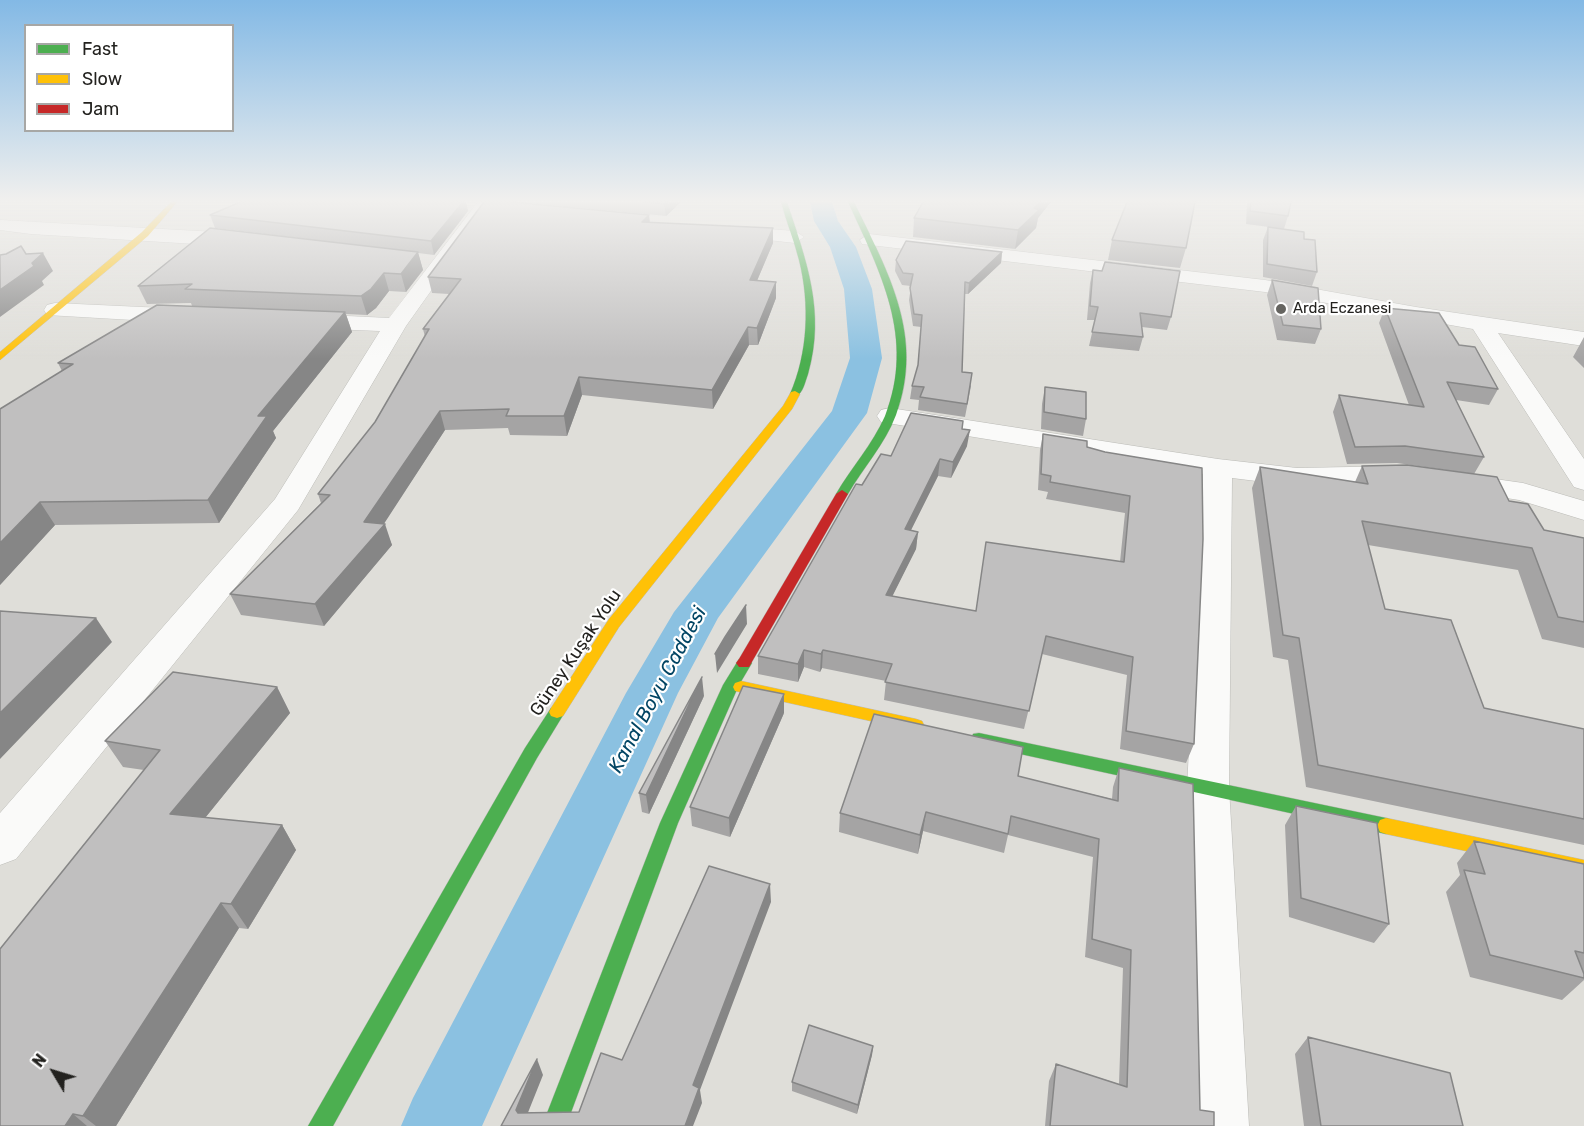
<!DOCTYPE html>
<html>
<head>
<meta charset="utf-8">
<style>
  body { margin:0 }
  #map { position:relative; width:1584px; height:1126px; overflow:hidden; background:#dfded9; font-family:Rubik,sans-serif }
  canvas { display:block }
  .legend { position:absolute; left:24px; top:24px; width:210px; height:108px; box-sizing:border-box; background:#fff; border:2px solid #a7a7a5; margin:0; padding:8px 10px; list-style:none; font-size:18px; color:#23221f }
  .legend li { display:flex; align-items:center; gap:12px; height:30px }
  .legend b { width:30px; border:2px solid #a7a7a5 }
  .north { position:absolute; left:24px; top:1042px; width:60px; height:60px; -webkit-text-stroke:4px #fff; paint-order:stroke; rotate:308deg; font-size:16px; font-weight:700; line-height:24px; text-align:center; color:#23221f }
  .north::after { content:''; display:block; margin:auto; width:21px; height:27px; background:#23221f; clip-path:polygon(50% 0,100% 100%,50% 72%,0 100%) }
</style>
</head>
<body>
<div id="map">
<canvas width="1584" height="1126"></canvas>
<ul class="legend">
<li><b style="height:8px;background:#4caf50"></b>Fast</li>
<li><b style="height:8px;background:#ffc107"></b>Slow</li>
<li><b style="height:8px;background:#c62828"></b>Jam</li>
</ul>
<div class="north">N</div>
</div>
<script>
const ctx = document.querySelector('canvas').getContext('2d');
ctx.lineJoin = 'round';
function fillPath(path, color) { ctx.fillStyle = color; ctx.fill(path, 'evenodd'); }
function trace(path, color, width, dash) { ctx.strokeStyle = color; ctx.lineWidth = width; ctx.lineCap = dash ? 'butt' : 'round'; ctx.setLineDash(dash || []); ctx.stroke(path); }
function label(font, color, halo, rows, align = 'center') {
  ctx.font = font + ' Rubik,sans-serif'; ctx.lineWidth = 4.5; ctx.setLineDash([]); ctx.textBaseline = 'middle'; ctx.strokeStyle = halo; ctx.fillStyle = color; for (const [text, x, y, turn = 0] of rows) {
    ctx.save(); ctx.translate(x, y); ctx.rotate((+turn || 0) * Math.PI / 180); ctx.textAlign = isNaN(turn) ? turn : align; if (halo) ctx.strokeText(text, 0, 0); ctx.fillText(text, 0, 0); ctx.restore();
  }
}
fillPath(new Path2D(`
  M810,202H832L838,221L856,247L872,289L882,358L867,413L718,618L678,693L482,1126H401L413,1098L626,693L674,612L832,411L850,358L844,289L830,247L814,221Z`), '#8bc1e1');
const street = new Path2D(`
  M478,202H494L406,326L298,510L16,859L0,865V813L275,499L380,331L305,328L297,326L294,321L297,316L305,314L389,318Z
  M0,220L216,232L246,235L255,241L246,247L31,234L0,230Z
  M729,226L795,231L804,237L795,243L723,235L720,231Z
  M869,234L1265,280L1416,307L1584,332V346L1498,333L1584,459V490L1574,487L1473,329L1265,292L862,244L860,240Z
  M55,303L185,309L193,311L196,316L193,321L185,323L47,315L44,310L47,305Z
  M890,408L1218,459L1297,468L1403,466L1413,469L1418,475L1413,481L1403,484L1297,486L1232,478L1229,788L1249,1126H1191L1187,788L1203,474L881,422L877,416L881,410Z
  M1460,474L1523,483L1584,501V520L1519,500L1450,489L1445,483L1450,477Z`);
const fast = new Path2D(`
  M781,202H787C806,260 826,311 808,374C805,382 803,394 795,397L790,394C808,353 810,304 799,260C794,240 786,221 781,202Z
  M848,202H854C888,272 925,336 896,415C885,444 863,468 848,494L842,498L836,494C851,468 873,444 885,416C916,338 880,272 848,202Z
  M744,658L749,659L752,663L739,685L678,823L566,1126H542L660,823L723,685L739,659Z
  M557,706L563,708L565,712L537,758L333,1126H308L525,748L551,708Z
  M979,733L1386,818L1392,820L1395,826L1392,832L1386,834L979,745L973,744L971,739L973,734Z`);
const slow = new Path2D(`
  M171,202H177L148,236L0,360V352L142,232Z
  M795,391L800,394L792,409L619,627L563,716L557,718L551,716L549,712L551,708L609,619L783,406L791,392Z
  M741,681L916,719L922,721L924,725L922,729L916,731L735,691L733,687L735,683Z
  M1386,818L1584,860V876L1386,834L1380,832L1377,826L1380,820Z`);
const jam = new Path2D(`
  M842,490L848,494L749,667H739L736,663L739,659L836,494Z`);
trace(street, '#bbbbb7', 1);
trace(fast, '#bbbbb7', 1);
trace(slow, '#bbbbb7', 1);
trace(jam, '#bbbbb7', 1);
fillPath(street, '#fafaf9');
fillPath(fast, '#4caf50');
fillPath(slow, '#ffc107');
fillPath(jam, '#c62828');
fillPath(new Path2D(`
  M234,202H466L468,211L434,255L418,253L423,270L406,292L389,291L376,308L367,315L346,314L352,332L273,431L276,438L219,523L55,525L0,585L62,371L58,363L192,306L191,303L147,304L138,286L348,244L215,228L210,215L235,204Z
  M517,202H681L666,216Z
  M923,202H1051L1038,218L1036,228L1015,249L913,237L914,218Z
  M1247,202H1291L1288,216L1284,229L1246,224Z
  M650,223L773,243L757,281L776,282V298L758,345H749L713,409L582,395L567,436L510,435L508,428L445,430L383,524L392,545L324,626L241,615L230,594L321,503L318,494L375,422L425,337L423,329L449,294L432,293L428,277Z
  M1268,227L1304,239L1317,272L1312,286L1263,277V240Z
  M1112,240L1186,248L1180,268L1108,260Z
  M1002,252L1001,263L968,294H965L962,372L971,386L965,417L918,410L919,400L910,399L912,386L918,365L921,327L913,326L909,300L911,286L902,285L895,271L896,260Z
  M1093,270L1171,317L1167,330L1142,327L1143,337L1139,351L1089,346L1095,320H1087L1090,283Z
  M1272,280L1321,329L1315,344L1277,340L1267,295Z
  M1385,308L1459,345L1498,389L1489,405L1456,400L1484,457L1474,474L1397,463L1347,464L1333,412L1339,395L1409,405L1379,323Z
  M1584,337V368L1573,357Z
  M1045,387L1086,419L1083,436L1041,429L1042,404Z
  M962,429L967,446L951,478L938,476L911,530L918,532L916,549L892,596L975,611L1120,562L1125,513L1046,499L1048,492L1038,490L1040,450L1043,434L1105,452L1202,468L1194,744L1186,763L1120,749L1127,675L1042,654L1024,729L884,700L886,681L822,668L820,672L804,667L798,682L758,674V656L862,485L891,456Z
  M1362,466L1509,501L1544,530L1584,538V648L1542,639L1518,570L1368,545L1385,609L1484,708L1584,729V845L1306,787L1288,660L1273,657L1252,488L1260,467L1355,482Z
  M277,687L290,713L205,818L282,825L296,850L248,929L239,928L116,1126H0L144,770L123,767L105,741Z
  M704,696L649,814L642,812L639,793Z
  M784,713L730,837L692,826L690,807Z
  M1119,768L1200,1110L1214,1126H1045L1049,1081L1056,1064L1119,1084L1123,968L1085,957L1093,857L1008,835L1004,853L923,831L918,854L839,832L840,813L1018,776L1112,799L1113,787Z
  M1296,806L1389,924L1374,943L1289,917L1285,825Z
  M1474,841L1584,864V980L1562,1000L1470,977L1446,892L1460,875L1457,863Z
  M1308,1037L1463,1126H1304L1295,1054Z
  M873,1046L872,1055L857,1114L792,1091V1082Z`), '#a5a4a4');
fillPath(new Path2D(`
  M463,202H466L468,211L434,255L431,241Z
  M667,202H681L666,216L664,204Z
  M1040,202H1051L1038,218L1036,228L1015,249L1018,230Z
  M649,215L651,230L642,222Z
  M773,228V243L750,297V280Z
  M418,252L423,270L406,292L401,274Z
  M1002,252L1001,263L968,294L969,283Z
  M43,253L53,271L42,281L44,285L0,317V290Z
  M384,273L389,291L376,308L367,315L361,296Z
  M776,282V298L758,345L757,328Z
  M345,312L352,332L273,431L276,438L219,523L208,500L258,416Z
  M748,327L749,345L713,409L712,390Z
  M579,377L582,395L567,436L564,416Z
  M440,411L445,430L378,533L385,524L392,545L324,626L315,604L364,522Z
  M970,430L967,446L951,478L953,462Z
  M940,459L938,476L903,546L905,529Z
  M40,502L55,525L0,585V543Z
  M918,532L916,549L884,613L886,595Z
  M746,605L747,624L717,673L715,654Z
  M96,618L112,642L0,759V713Z
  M804,650V667L798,682V664Z
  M823,650L822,668L820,672L821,654Z
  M702,677L704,696L649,814L646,795Z
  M277,687L290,713L188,839L170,814Z
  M784,694V713L730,837L729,818Z
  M926,812L923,831L918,854L920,835Z
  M282,825L296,850L248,929L231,904Z
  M770,884L771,902L700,1090L702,1103L693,1126H685L693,1085Z
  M221,903L239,928L116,1126H96L83,1116Z
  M873,1046L872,1055L857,1114L858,1105Z
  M537,1059L543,1075L523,1125L516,1110Z
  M73,1114L87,1126H65Z`), '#868686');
const building = new Path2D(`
  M240,202H463L431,241L210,215Z
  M484,202H511L649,215L642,222L773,228L750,280L776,282L757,328L748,327L712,390L579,377L564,416H506L509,409L440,411L364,522L385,524L315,604L230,594L330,495L318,494L375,422L429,329H423L461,279L428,277Z
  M643,202H667L664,204Z
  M923,202H1040L1034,208L1039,210L1018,230L914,218Z
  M1127,202H1195L1186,248L1112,240Z
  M1251,202H1291L1288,216L1250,211Z
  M1268,227L1304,232V239L1315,240L1317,272L1267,264Z
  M210,228L418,252L401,274L384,273L371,289L361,296L185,289L192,284L138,286Z
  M906,241L1002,252L969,283L965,282L962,372L972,373L967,404L920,397L924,387L912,386L918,365L922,315L914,314L910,288L913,274L903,273L896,260Z
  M21,246L26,254L43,253L32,263L34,266L0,290V255L6,254Z
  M1105,262L1180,271L1171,317L1140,313L1143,337L1092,332L1098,307L1090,306L1093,270L1102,271Z
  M1272,280L1318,288L1321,329L1283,325Z
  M157,305L345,312L258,416H267L208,500L40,502L0,543V409L73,364L58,363Z
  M1385,308L1439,313L1459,345L1475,347L1498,389L1447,382L1484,457L1405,446L1355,447L1339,395L1424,407Z
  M1045,387L1086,392V419L1044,412Z
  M911,413L963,421L962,429L970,430L953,462L940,459L905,529L918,532L886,595L976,611L986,542L1124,562L1130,496L1050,482L1051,476L1041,474L1043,434L1087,441V447L1105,452L1202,468L1203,539L1194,744L1126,731L1133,657L1046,636L1029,711L885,682L892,664L823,650L821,654L804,650L798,664L758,656L856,484L862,485L881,454L891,456Z
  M1407,465L1497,477L1509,501L1528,504L1544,530L1584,538V622L1558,617L1532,548L1362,521L1385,609L1451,620L1484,708L1584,729V819L1318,765L1299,638L1283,635L1260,467L1368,484L1362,466Z
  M746,605L715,654L725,637Z
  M0,611L96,618L0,713Z
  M173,672L277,687L170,814L282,825L231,904L221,903L83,1116L73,1114L65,1126H0V949L160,750L105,741Z
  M702,677L646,795L639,793Z
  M743,686L784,694L729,818L690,807Z
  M874,714L1023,747L1018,776L1118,801L1119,768L1193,784L1200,1110L1214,1112V1126H1050L1056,1064L1127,1087L1131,950L1092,939L1099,839L1011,816L1008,834L926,812L920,835L840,813Z
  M1296,806L1377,823L1389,924L1301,898Z
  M1474,841L1584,864V953L1575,951L1584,974V978L1490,955L1464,870L1485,874Z
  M709,866L770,884L693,1085L699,1088L685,1126H501L537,1059L516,1110L518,1113L579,1112L601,1053L622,1060Z
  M809,1025L873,1046L858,1105L792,1082Z
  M1308,1037L1450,1073L1463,1126H1321Z`);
fillPath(building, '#c0bfbf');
trace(building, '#868686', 1.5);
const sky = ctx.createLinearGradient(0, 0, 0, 359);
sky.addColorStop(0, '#83b9e5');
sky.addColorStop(0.56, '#f1f0ee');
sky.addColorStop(1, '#f1f0ee00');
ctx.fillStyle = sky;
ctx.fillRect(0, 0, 1584, 359);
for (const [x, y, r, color] of [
  [1281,309,6,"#656460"]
]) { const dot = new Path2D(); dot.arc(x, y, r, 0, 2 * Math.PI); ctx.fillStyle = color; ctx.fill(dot); trace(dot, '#fff', 2); }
label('15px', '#23221f', '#fff', [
  ["Arda Eczanesi",1293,309]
], 'left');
label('18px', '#23221f', '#fff', [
  ["Güney Kuşak Yolu",576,653,-56]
]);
label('italic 20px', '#024564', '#fff', [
  ["Kanal Boyu Caddesi",658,690,-62]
]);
</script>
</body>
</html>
